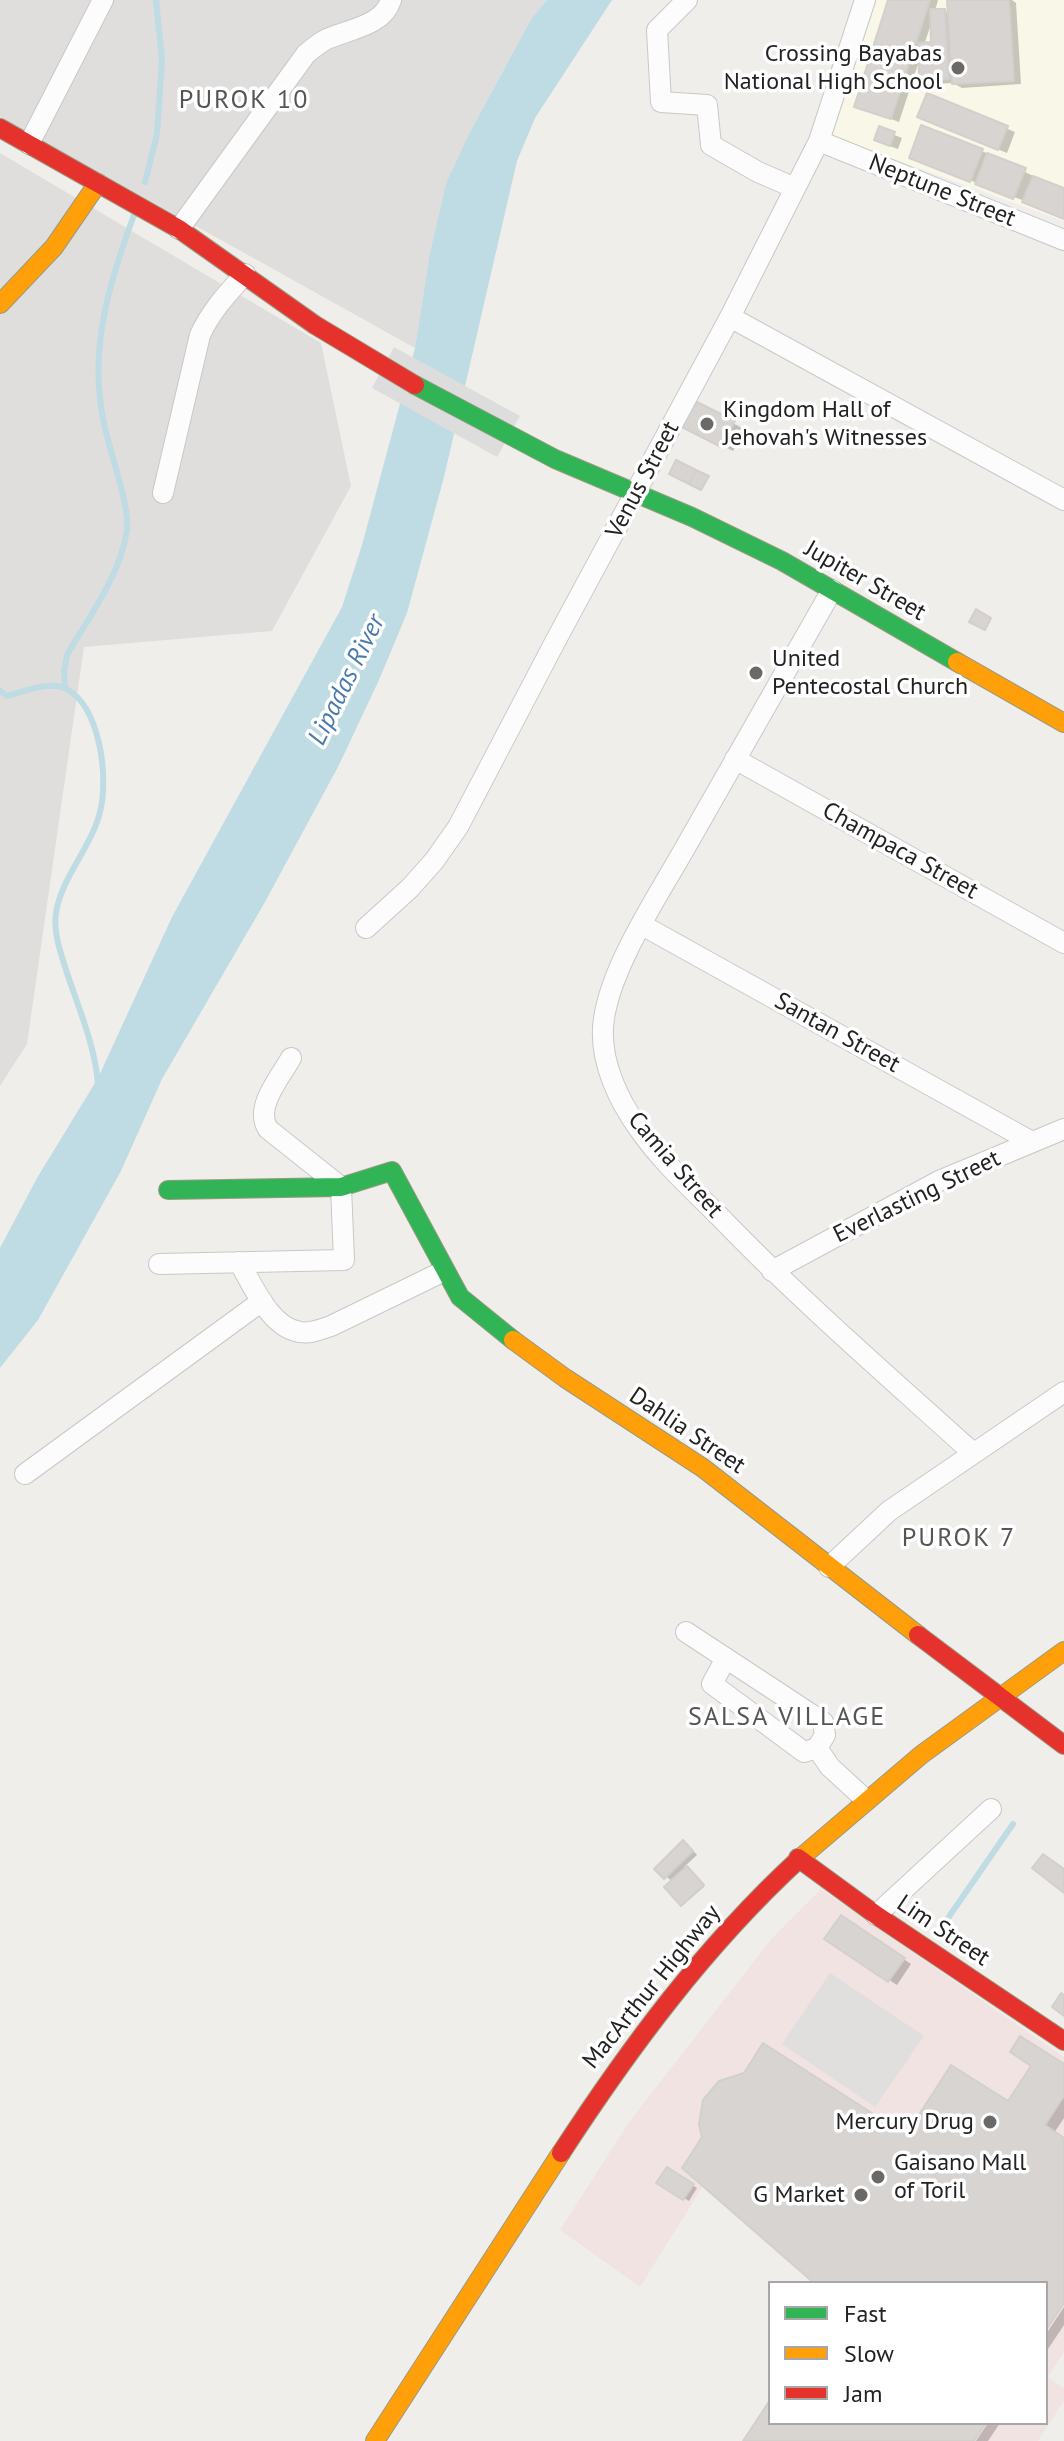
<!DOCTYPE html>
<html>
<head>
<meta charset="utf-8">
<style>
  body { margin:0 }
  #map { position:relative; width:1064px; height:2441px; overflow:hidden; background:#f0eeeb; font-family:"PT Sans",sans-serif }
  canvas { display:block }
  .legend { position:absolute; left:768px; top:2281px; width:280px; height:144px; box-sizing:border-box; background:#fff; border:2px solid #a7a7a7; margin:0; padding:10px 14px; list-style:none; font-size:24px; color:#222 }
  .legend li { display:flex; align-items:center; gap:16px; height:40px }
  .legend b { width:40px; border:2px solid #a7a7a7 }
</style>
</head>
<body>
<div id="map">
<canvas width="1064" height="2441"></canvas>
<ul class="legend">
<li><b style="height:10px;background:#30b455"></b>Fast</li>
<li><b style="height:10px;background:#ff9f0a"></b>Slow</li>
<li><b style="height:10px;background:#e5322d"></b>Jam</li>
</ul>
</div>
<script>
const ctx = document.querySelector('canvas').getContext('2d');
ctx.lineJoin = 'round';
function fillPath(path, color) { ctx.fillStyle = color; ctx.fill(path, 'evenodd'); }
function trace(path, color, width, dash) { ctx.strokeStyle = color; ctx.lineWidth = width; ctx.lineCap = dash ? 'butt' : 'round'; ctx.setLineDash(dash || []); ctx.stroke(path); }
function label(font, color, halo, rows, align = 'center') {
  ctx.font = font + ' "PT Sans",sans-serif'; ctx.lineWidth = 7; ctx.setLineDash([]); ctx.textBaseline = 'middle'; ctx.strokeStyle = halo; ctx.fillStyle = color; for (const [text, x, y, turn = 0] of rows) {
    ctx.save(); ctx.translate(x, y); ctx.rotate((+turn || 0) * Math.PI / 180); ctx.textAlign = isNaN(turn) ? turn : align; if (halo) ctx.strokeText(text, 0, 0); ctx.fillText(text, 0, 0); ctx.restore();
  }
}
fillPath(new Path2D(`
  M0,0H547L531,19L470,132L429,258L415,348L0,117Z
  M0,153L321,343L351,486L272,631L84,647L27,1044L0,1086Z`), '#dfdedc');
fillPath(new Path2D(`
  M821,1889L1064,2057V2352L1048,2377L1064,2388V2401L1038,2441H743L770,2400V2423H1046V2283L703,2186L640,2287L560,2230L629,2122L772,1938Z`), '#f1e3e1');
fillPath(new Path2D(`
  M874,0H1064V221L830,136Z`), '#f8f7e8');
fillPath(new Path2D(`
  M830,1973L924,2036L875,2107L782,2044Z`), '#e0dfde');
fillPath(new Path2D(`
  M547,0H612L535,118L517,161L444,477L407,613L379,680L339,765L265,902L162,1079L121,1171L38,1320L0,1368V1248L37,1178L98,1078L172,917L342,607L362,545L415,348L429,258L446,184L470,132L531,19Z`), '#bfdbe3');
fillPath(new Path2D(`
  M394,347L520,416L497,457L372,388Z`), '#dedddd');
fillPath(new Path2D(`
  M891,0H938L935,11H944L950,14L974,0H1012L1016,3L1021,84L962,88L953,83L929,84L921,79L920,58L899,122L856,106ZM932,21L933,44L924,45Z
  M928,96L1015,132L1007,153L927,121Z
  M880,129L902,138L898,149L884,144Z
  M982,151L1064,191V219L1022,200L919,161Z
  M694,403L744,429L733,451L693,431Z
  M688,1845L697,1855L684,1867L704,1887L683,1905L673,1882L657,1869Z
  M849,1922L911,1964L897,1985L827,1939Z
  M1064,2066V2118L1054,2133L1064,2139V2299L1046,2327V2283H817L907,2137L1009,2104Z
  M667,2169L697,2188L689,2201L659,2182Z
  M1064,2307V2325L1046,2352V2334Z
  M988,2423H1000L988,2441H976Z`), '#0003');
trace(new Path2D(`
  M145,182L157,134L162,60L156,0
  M65,688L64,671L67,655C90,615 120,576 127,530C130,506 109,450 104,423C88,351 109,283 134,215
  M0,691L7,696C24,692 50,680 67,689C100,708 109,777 100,812C92,846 61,878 56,913C53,933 61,954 67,973C79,1009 95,1046 98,1084
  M937,1934L1013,1824`), '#bfdbe3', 6);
const building = new Path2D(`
  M888,0H930L891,119L854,107Z
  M947,0H1009L1014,81L952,84Z
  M930,9H945L949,79L919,80L918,43L931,42Z
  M927,93L1008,126L998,150L917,117Z
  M921,125L983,149L970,182L909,158Z
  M879,126L895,132L890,146L874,140Z
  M987,153L1026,168L1013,199L975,184Z
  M1033,176L1064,188V219L1022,202Z
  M693,400L735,421L721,447L680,426Z
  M676,460L696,470L689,484L669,474Z
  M696,470L709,476L701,490L689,484Z
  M976,609L991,618L985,630L969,622Z
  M683,1840L693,1851L664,1879L654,1869Z
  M1043,1854L1064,1869V1893L1032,1868Z
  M687,1866L704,1885L681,1906L664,1887Z
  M841,1915L905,1958L888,1982L824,1939Z
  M1061,1993L1064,1995V2016L1052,2007Z
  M1020,2036L1064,2064V2096L1045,2125L1064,2138V2303L1046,2330V2283H814L682,2168L702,2137L699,2125L703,2100L719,2081L744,2073L763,2043L906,2135L951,2065L1008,2101L1031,2066L1010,2052Z
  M667,2167L694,2184L683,2200L656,2183Z
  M770,2400V2423H986L974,2441H743Z`);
fillPath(building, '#d7d4d2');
trace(building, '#d3d0cc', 2);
const street = new Path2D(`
  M687,0L657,30L661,102L707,105L711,145L758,172L795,188
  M819,141L1064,240
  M29,144L103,0
  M179,229L306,54C312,49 319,43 327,39C349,29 383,26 391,0
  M730,317L1064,500
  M163,493L200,335C211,311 227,294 245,274
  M832,590C783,676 734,762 685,848C658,896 606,973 603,1028C601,1064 619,1101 639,1129C662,1162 693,1190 721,1218C801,1301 888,1376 973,1453
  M735,759L1064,943
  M642,925L1032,1142
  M366,928L410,888L434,861L458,827L556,640L730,317L819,141L865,0
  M239,1262C253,1285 270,1328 300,1332C311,1334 321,1329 331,1326L444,1271
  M159,1264L344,1260L341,1187L268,1129C254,1107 280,1078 291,1058
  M772,1271L939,1181L1064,1129
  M25,1474L262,1301
  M829,1567L889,1511L1064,1392
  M686,1632L823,1722L825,1735L817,1748L830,1767L866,1800
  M726,1658L712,1684L804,1752L817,1748
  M876,1915L991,1809`);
const fast = new Path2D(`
  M415,385L555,459L692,517L782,561L957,662
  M168,1190L341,1187L392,1171L460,1297L513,1340`);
const slow = new Path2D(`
  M0,304L54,247L98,183
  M957,662L1064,723
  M513,1340L565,1378L703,1468L918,1635
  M798,1860L921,1755L1064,1651
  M375,2441L561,2153`);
const jam = new Path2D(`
  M0,128L179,229L315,325L415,385
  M918,1635L1064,1745
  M798,1858L876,1915L1064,2041
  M561,2153C630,2047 705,1946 798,1860`);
trace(street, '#c9c8c7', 22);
trace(fast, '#999a82', 20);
trace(slow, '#999a82', 20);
trace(jam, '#999a82', 20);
trace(street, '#fdfcfc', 20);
trace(fast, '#30b455', 18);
trace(slow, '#ff9f0a', 18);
trace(jam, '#e5322d', 18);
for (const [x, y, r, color] of [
  [958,68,8,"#6a6968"],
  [707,424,8,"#6a6968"],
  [756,673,8,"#6a6968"],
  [990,2122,8,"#6a6968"],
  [878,2177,8,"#6a6968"],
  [861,2195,8,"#6a6968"]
]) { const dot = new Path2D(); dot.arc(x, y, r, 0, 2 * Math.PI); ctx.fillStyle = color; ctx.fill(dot); trace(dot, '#fff', 3); }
label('24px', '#222', '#fff', [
  ["Crossing Bayabas",942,54],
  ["National High School",942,82],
  ["Kingdom Hall of",723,410,"left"],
  ["Jehovah's Witnesses",723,438,"left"],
  ["United",772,659,"left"],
  ["Pentecostal Church",772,687,"left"],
  ["Mercury Drug",974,2122],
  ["Gaisano Mall",894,2163,"left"],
  ["of Toril",894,2191,"left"],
  ["G Market",845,2195]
], 'right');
label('24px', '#222', '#fff', [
  ["Neptune Street",942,191,22],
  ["Venus Street",643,480,-62],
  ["Jupiter Street",865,581,30],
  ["Champaca Street",900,851,29],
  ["Santan Street",837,1033,29],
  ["Camia Street",675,1165,49],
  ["Everlasting Street",917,1197,-26],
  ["Dahlia Street",687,1431,34],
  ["Lim Street",943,1931,34],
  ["MacArthur Highway",652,1987,-51]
]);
ctx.letterSpacing = '2px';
label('26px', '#555', '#fff', [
  ["PUROK 10",244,101],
  ["PUROK 7",959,1539],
  ["SALSA VILLAGE",787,1718]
]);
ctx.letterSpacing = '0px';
label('italic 26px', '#4a7aab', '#fff', [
  ["Lipadas River",347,680,-64]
]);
</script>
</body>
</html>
